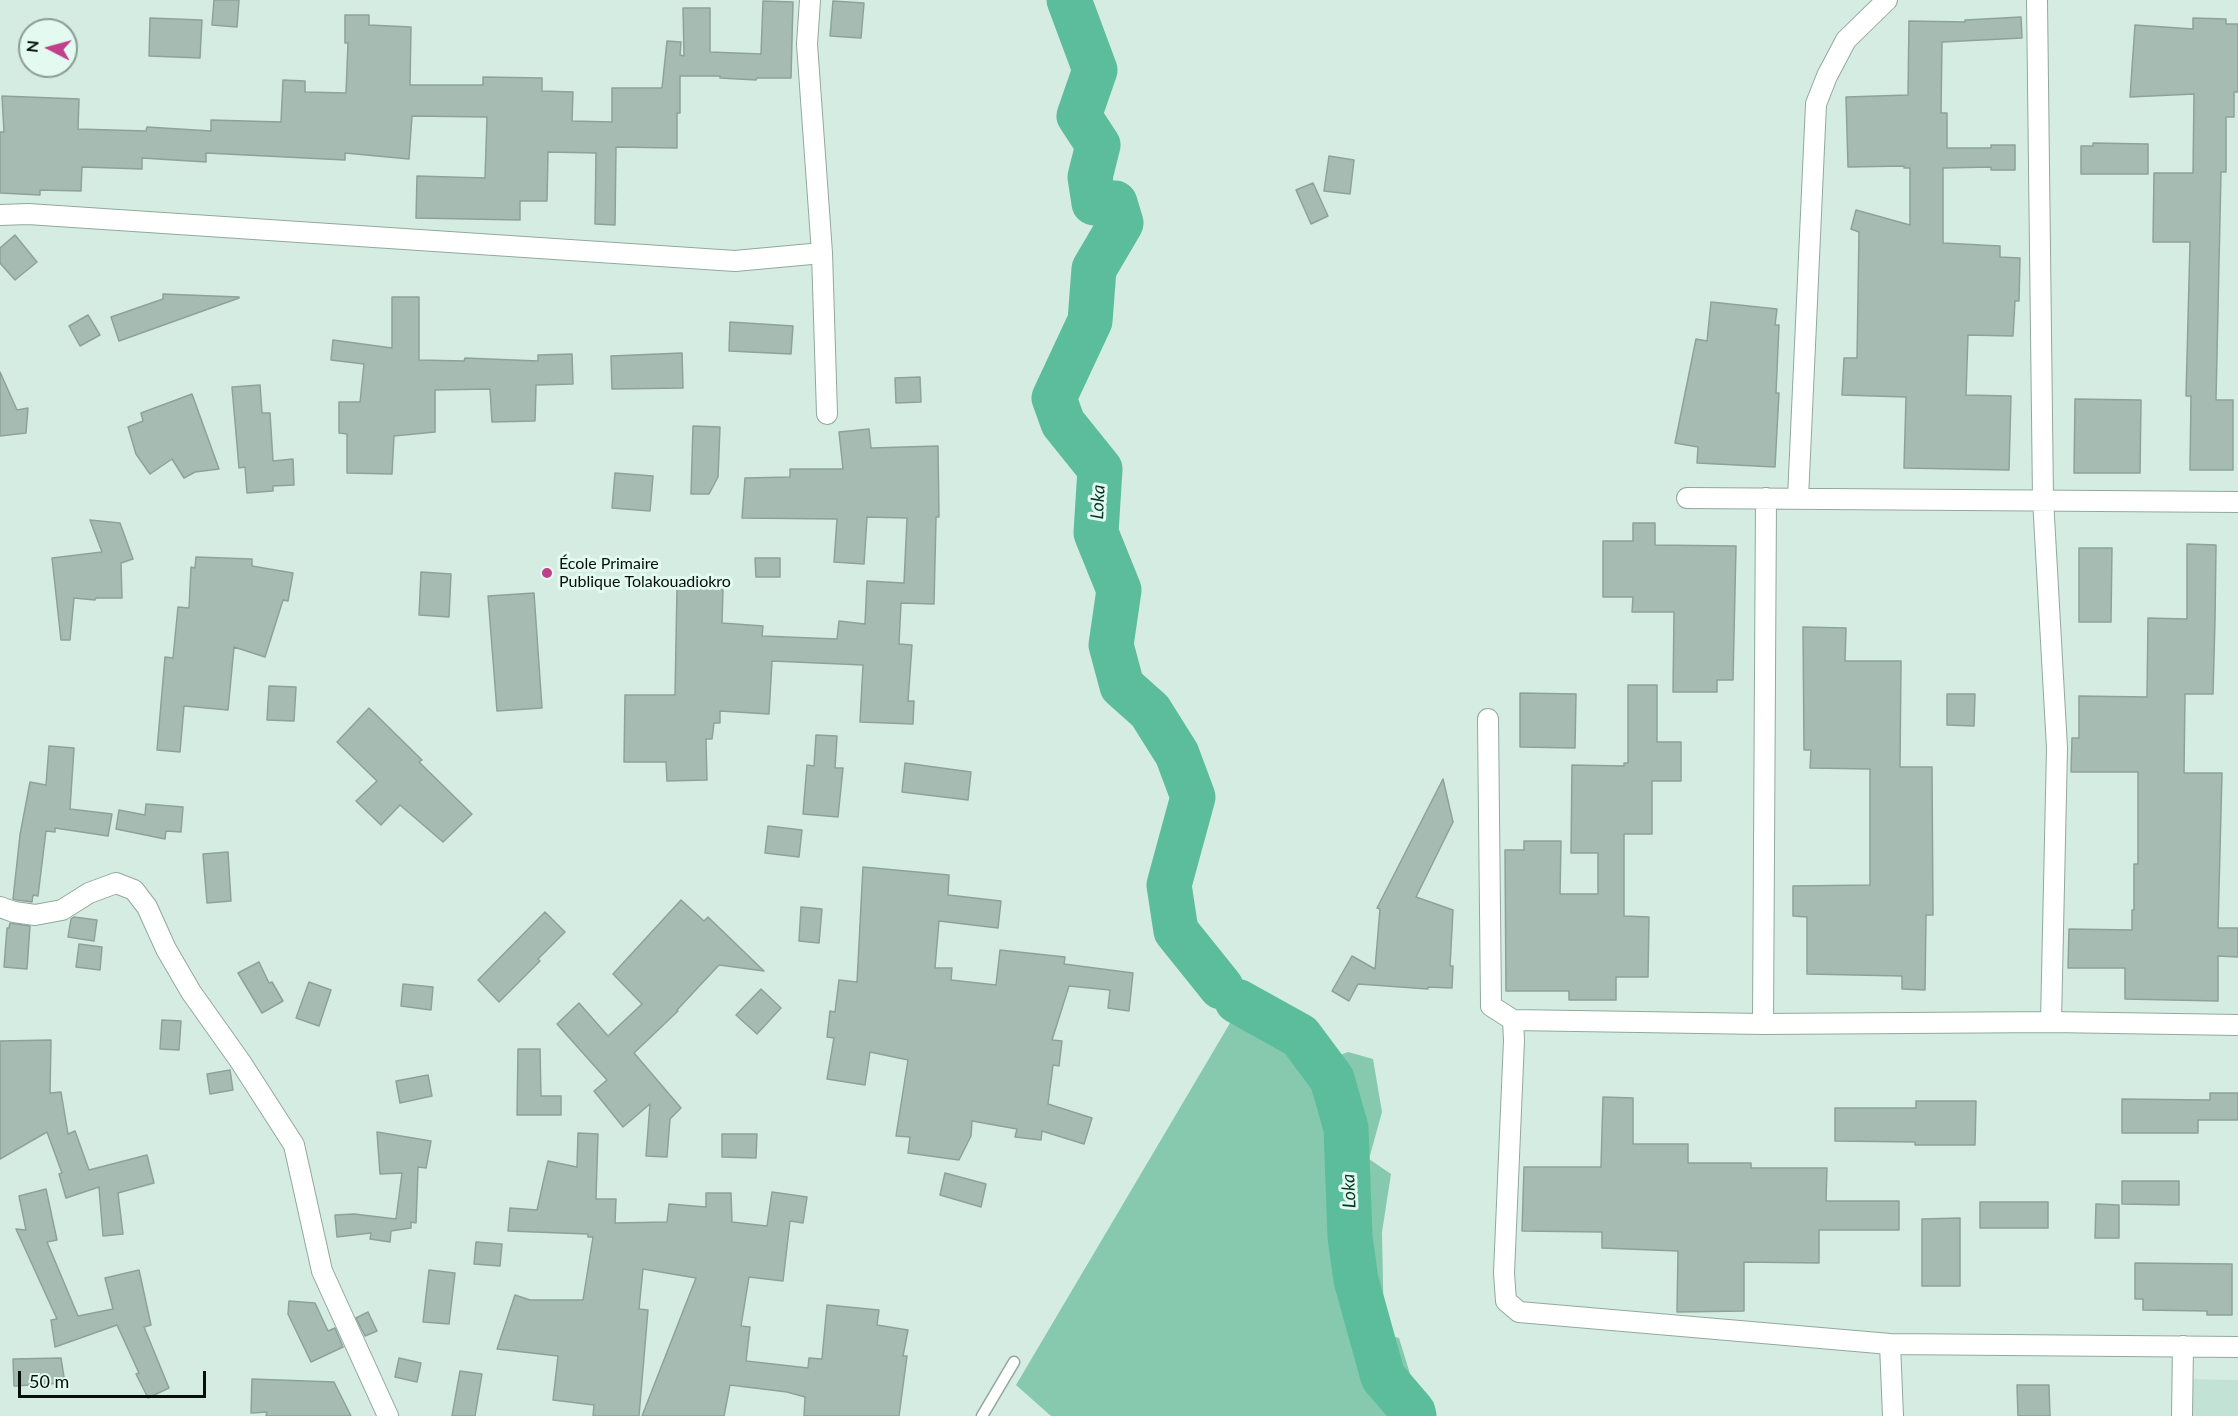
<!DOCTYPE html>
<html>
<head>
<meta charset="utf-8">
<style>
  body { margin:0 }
  #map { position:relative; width:2238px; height:1416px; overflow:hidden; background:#d5ece3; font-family:Lato,sans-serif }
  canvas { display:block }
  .north { position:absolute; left:18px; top:18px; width:60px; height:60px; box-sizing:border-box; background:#e2faf0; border:2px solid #8a9c95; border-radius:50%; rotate:276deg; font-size:16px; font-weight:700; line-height:24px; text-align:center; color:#070f0c }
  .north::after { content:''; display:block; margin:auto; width:21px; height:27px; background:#c1408b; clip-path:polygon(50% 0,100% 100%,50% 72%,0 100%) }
  .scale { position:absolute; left:18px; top:1371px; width:188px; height:27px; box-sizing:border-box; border:3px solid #070f0c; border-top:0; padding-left:8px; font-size:18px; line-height:21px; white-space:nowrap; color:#070f0c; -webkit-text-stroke:4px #e2faf0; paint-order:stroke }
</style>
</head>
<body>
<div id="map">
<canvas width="2238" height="1416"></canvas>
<div class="north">N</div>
<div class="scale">50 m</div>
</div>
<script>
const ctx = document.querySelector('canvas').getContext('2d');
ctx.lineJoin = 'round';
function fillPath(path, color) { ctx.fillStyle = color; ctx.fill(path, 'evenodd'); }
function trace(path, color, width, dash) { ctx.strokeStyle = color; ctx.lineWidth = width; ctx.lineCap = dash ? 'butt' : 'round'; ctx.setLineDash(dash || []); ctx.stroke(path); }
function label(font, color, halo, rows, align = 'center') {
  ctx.font = font + ' Lato,sans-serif'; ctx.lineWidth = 6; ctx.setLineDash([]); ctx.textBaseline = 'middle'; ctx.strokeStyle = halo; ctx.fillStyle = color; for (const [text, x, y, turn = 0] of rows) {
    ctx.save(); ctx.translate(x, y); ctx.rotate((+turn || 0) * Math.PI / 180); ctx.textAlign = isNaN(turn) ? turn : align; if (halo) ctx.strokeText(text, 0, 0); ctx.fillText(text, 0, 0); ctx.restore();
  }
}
fillPath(new Path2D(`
  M2189,1379L2238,1380V1416H2188Z`), '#c2e2d5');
fillPath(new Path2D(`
  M1236,1013L1276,1034L1320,1063L1348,1052L1373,1059L1382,1112L1369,1159L1391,1174L1382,1232L1384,1334L1399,1338L1423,1416H1051L1016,1385Z`), '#86c9af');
trace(new Path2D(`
  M1069,0L1095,70L1079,116L1098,145L1090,177L1094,203H1115L1121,223L1094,269L1090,321L1054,398L1063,423L1100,469L1096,533L1119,590L1111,645L1122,686L1150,711L1177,754L1193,797L1169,885L1176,931L1221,987
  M1237,1001L1300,1036L1332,1079L1346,1128L1350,1237L1356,1280L1383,1377L1413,1412L1414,1416`), '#5cbd9c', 45);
const building = new Path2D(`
  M214,0H239L237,27L212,25Z
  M763,1L793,2L791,78H757L756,80L720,78V76H680V113H677V148L616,147L615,225L595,224L596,153L548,152L547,201H520V220L416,218L417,176L485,178L487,117L412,116L409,159L345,153V160L206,153V162L142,158V169L82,167L81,191L40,190V195L0,193V132H4L2,96L79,99L78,129L146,131L147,127L211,131V120L281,122L283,80L305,81V92L346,93L348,43H345V15H369V25L411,27L410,85H483V77L542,78V91L573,92L572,121L612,122V88H662L667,41L681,42L680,55L684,56L683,8H710V52L761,54Z
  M833,1L864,3L861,38L830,36Z
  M2021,17L2022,38L1942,42L1941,113H1947V148H1991V145H2015V170H1991V167L1943,168V243L2000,246V257L2020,258L2019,301H2015L2013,336L1968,335L1966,395L2011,396L2009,470L1904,468L1906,397L1842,395L1844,358H1857L1859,232L1851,229L1856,210L1910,225V168H1904V166L1848,167L1846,97L1908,95L1909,21L1965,22V20Z
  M150,18L202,20L200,58L149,56Z
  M2193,18L2226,19V24H2238V92H2234V117H2226V172H2221L2216,400H2233V470H2190L2191,396H2186L2190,242H2153L2154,173H2193L2194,94L2130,97L2135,25L2193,29Z
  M2093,143L2148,144V174H2081V146H2093Z
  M1329,156L1354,160L1350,194L1324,191Z
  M1313,183L1328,216L1311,224L1296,190Z
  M15,235L37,262L15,280L0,263V248Z
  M163,294L239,297V298L119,341L111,317L163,299Z
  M392,297H419V360L464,361L465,358L538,361V355L572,354L573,384L536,385L535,421L492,422L490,389L435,390V432L394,436L392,474L347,473V434L339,433V402H360L364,364L331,360L333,340L392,348Z
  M1711,302L1777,309L1775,325H1779L1776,393H1779L1775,467L1697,463L1698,447L1675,443L1696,339L1707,341Z
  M88,315L100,335L80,346L69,326Z
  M730,322L793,326L791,354L729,351Z
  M682,353L683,388L612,389L611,356Z
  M0,372L17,410L28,408L26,433L0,436Z
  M920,377L921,402L896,403L895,378Z
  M260,385L262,413H270L273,461L293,459L294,485L273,486V491L247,493L245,467L239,468L232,387Z
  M192,394L219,469L195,472L184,478L172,459L150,474L136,454L128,427L143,421L141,413Z
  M2075,399L2141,400L2140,473H2074Z
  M693,426L720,427L718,477L709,494H691Z
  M869,429L871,448L938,446L939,517H936L934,604L901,603L899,644L912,645L908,701H914L913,724L860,722L863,665L772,661L769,714L720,711V723H714L712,739H706L707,780L667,781L666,762H624L625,695H675L677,588L723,589L722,623L763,626L762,636L837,639L839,621L865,624L867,581L904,583L907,518L867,517L864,564L834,562L837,519L742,518L745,478L790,477V469H843L839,432Z
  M615,473L653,476L650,511L612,508Z
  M90,520L120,523L133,559L121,563L122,598H96L95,600L74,598L70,640H61L52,558L102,552Z
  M1633,523H1655V545L1736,546L1733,680H1717V692H1673L1674,612H1632L1633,597H1603V541H1633Z
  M2187,544L2216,545L2215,620L2213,694H2185L2184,773H2222L2218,928H2238V957L2218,956V1001L2125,999V968H2068L2069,929L2132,930V910H2134V864H2138V772H2071L2072,738H2079V696L2147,697L2148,618L2187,619Z
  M2079,548H2112L2111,622H2079Z
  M196,557L252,559V566L293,573L288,601L283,600L265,657L234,647L228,710L184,706L180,752L157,750L165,657L173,658L178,607L189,608L191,567L195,568Z
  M755,558H780V577H756Z
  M421,572L451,574L449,617L419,615Z
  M534,593L542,708L497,711L488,596Z
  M1803,627L1846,628L1845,661H1901L1900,767H1932L1933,915H1926L1925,990L1902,989V976L1807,974V917L1793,916V886L1870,885V769L1810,768L1811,750H1804Z
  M1628,685H1657V742H1681V781H1652V834H1624V916L1649,917L1648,977H1616V1000H1569V991H1506L1505,850H1524V841H1561L1560,894H1598V853H1571L1572,765L1624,766V763H1628Z
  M269,686L296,687L294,721L267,720Z
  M1520,693L1576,694L1575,748L1520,747Z
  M1947,694H1975L1974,726L1947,725Z
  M369,708L422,760L419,762L472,814L443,842L400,805L381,825L356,801L377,781L337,742Z
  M816,735L837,736L835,768H843L838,817L803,814L807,765L814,766Z
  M49,746L74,748L70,809L112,814L108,836L55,828V832L46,831L38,896L33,895L32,902L17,900L13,899L20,835L30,782L46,785Z
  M905,763L971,772L968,800L902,792Z
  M1443,779L1453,822L1416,897L1453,910L1450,966H1453L1452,988L1428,987V989L1358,984L1349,1001L1332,991L1352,956L1375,969L1380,909L1377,908Z
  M146,804L183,807L181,832L166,831L165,839L116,829L119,810L145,815Z
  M768,826L802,830L799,857L765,853Z
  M228,852L231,901L207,903L203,854Z
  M863,867L949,875L948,895L1001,901L998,928L939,921L935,968H952L951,980L996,985L1000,950L1065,957L1064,964L1133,973L1129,1011L1108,1008L1110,990L1069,986L1052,1040L1062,1041L1059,1066L1053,1065L1048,1104L1092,1118L1084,1144L1042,1131L1041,1140L1015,1137L1017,1129L972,1121L971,1136L959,1160L908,1153L910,1137L896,1136L908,1060L870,1052L865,1085L827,1079L834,1038L827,1037L830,1011L835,1012L839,980L857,982Z
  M681,900L704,921L708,917L764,971L719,965L677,1010L678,1011L634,1053L681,1108L670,1119L667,1157L646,1156L650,1104L623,1127L594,1091L607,1080L557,1024L579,1003L608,1036L642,1004L613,974Z
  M801,907L822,909L819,943L799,941Z
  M545,912L565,932L538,959L540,961L499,1002L478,980Z
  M74,917L97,920L94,941L68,937L71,919Z
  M10,923L30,926L27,969L4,967L7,928H9Z
  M79,944L102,947L100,970L76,967Z
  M259,962L269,983L272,982L283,1001L262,1013L238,973Z
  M309,982L331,990L319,1026L296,1018Z
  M403,984L433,987L431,1010L401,1006Z
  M761,989L781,1008L757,1034L736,1015Z
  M162,1020L181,1021L179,1050L160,1049Z
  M51,1040L50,1093L61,1092L68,1134L75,1131L89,1170L147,1155L154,1183L118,1193L123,1234L103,1236L99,1187L66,1198L59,1174L62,1173L47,1132L0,1159V1041Z
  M518,1049H540L541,1096H561V1115H517Z
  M230,1070L233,1090L210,1094L207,1074Z
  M428,1075L432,1096L400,1103L396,1081Z
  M2210,1093H2238V1120H2198V1133H2122V1099L2210,1100Z
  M1603,1097L1633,1098V1144H1688V1163H1751V1168H1827L1826,1201H1899V1230H1819V1263L1744,1262V1311L1677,1312L1678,1251L1602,1248V1232L1522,1231L1524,1167H1601Z
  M1916,1101H1976L1975,1145H1915V1142L1835,1141V1108H1916Z
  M377,1132L431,1141L426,1168L418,1167L416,1223L411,1222V1228L391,1231L390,1242L370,1239L371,1233L337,1237L335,1215L354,1214L396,1219L402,1173L380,1174Z
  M578,1133L598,1134L596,1199H616L615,1223L667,1222L669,1204L706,1207V1193H731L732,1222L767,1226L772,1192L807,1197L803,1223L790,1221L783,1281L749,1277L741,1326L750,1327L746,1361L808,1368L809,1358L822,1359L827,1305L879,1310L877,1325L908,1330L903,1356H907L899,1416H804L805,1397L787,1392L730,1385L724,1416H642L696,1278L643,1269L639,1309L648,1310L639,1416H593L594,1405L553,1400L558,1356L497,1349L515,1295L530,1300H583L593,1237H588V1234L508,1231L510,1208L537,1210L548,1161L577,1167Z
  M722,1134H757L756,1158L722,1157Z
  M945,1173L986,1184L981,1207L940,1195Z
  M2122,1181H2179V1205L2122,1204Z
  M46,1189L57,1240L47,1242L78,1316L113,1309L105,1278L139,1270L151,1325L144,1327L169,1388L148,1398L136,1374L139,1373L117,1325L55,1347L51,1320L57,1319L16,1229L26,1230L19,1196Z
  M1980,1202H2048V1228H1980Z
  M2096,1204L2119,1205V1238H2095Z
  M1960,1218V1286H1922V1219Z
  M476,1242L502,1244L500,1266L474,1264Z
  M2135,1263L2232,1264V1315H2207V1311L2143,1310V1299H2135Z
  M429,1270L455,1273L449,1324L423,1322Z
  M289,1301L315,1303L328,1331L335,1328L343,1347L311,1362L288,1314Z
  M368,1312L377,1331L365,1336L356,1318Z
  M61,1358L65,1383L14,1386L13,1359Z
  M399,1358L421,1363L417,1382L395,1377Z
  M460,1371L482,1374L475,1416H452Z
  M252,1379L334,1382L351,1416H266L267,1412L251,1413Z
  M2017,1385H2049L2050,1416H2018Z`);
fillPath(building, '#a6bcb3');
trace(building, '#8da39a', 1.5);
const lane = new Path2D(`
  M982,1416L1014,1362`);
const street = new Path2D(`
  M810,0L807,44L822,253L827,414
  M2037,0L2043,499L2057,748L2051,1022
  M0,215L28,214L735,261L822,253
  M1687,498L2238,502
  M1798,498L1816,104L1827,76L1846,40L1887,0
  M1488,719L1491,1006L1513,1020L1763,1024L2051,1022L2238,1025
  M0,907L14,912L35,915L62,910L89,893L116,883L134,890L147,907L166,949L191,992L240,1061L294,1145L322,1271L388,1416
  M1513,1020L1514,1040L1504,1273L1506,1301L1519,1312L1890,1344L2238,1347
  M1763,1024L1766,498
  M1890,1344L1893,1416
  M2182,1416L2183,1346`);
trace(lane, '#92a89f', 13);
trace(street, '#92a89f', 22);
trace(lane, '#fff', 10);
trace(street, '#fff', 20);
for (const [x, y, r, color] of [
  [547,573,6,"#c1408b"]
]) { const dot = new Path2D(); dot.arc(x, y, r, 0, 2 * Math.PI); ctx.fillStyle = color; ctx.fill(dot); trace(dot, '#e2faf0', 2); }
label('16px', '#070f0c', '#e2faf0', [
  ["École Primaire",559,564],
  ["Publique Tolakouadiokro",559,582]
], 'left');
label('italic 18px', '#063426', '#e2faf0', [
  ["Loka",1098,502,-87],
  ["Loka",1349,1191,-92]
]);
</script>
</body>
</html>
